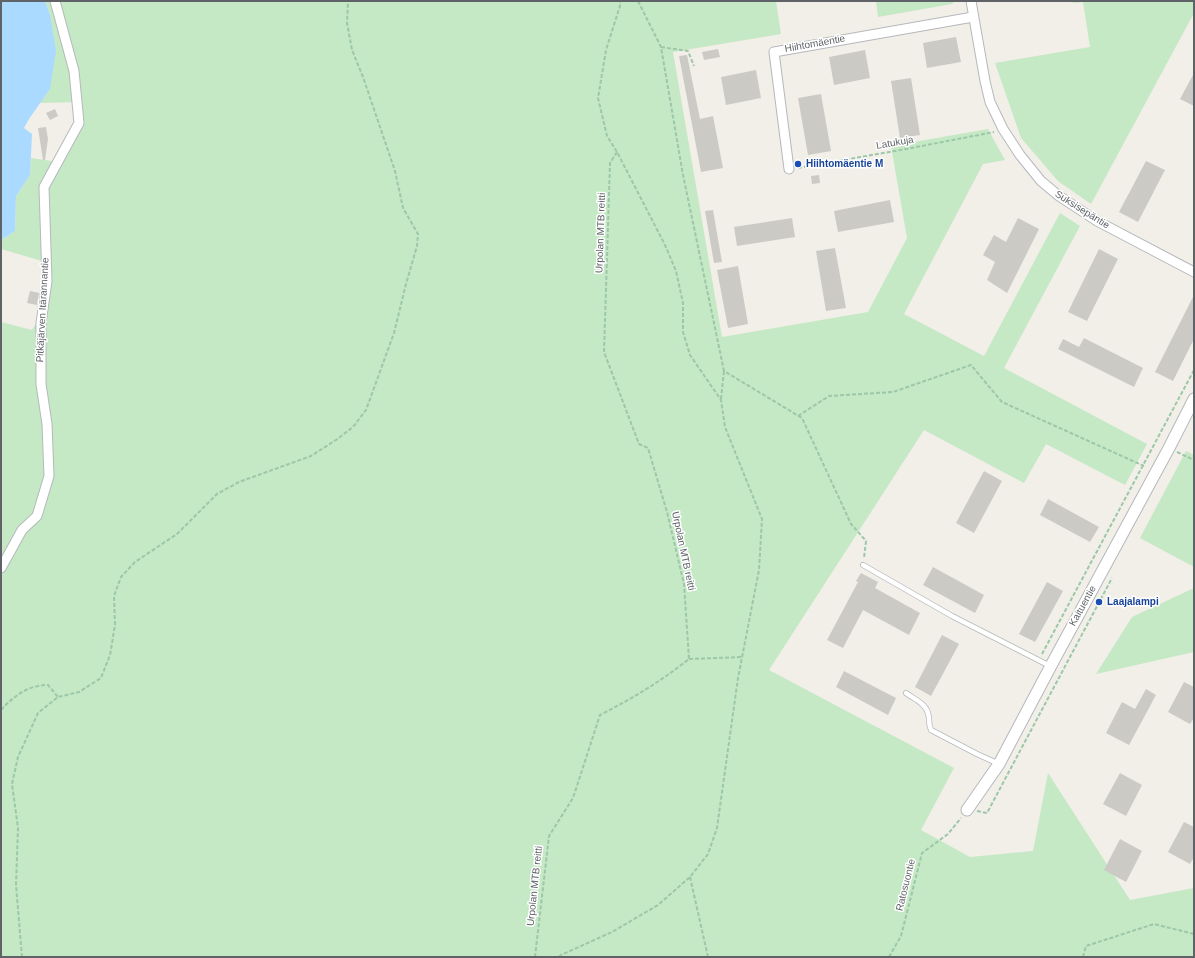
<!DOCTYPE html>
<html>
<head>
<meta charset="utf-8">
<style>
  body { margin:0 }
  #map { position:relative; width:1195px; height:958px; overflow:hidden; background:#f1efe8; font-family:Helvetica,sans-serif }
  canvas { display:block }
  .frame { position:absolute; inset:0; border:2px solid #5f6368; pointer-events:none }
</style>
</head>
<body>
<div id="map">
<canvas width="1195" height="958"></canvas>
<div class="frame"></div>
</div>
<script>
const ctx = document.querySelector('canvas').getContext('2d');
ctx.lineJoin = 'round';
function fillPath(path, color) { ctx.fillStyle = color; ctx.fill(path, 'evenodd'); }
function trace(path, color, width, dash) { ctx.strokeStyle = color; ctx.lineWidth = width; ctx.lineCap = dash ? 'butt' : 'round'; ctx.setLineDash(dash || []); ctx.stroke(path); }
function label(font, color, halo, rows, align = 'center') {
  ctx.font = font + ' Helvetica,sans-serif'; ctx.lineWidth = 3; ctx.setLineDash([]); ctx.textBaseline = 'middle'; ctx.strokeStyle = halo; ctx.fillStyle = color; for (const [text, x, y, turn = 0] of rows) {
    ctx.save(); ctx.translate(x, y); ctx.rotate((+turn || 0) * Math.PI / 180); ctx.textAlign = isNaN(turn) ? turn : align; if (halo) ctx.strokeText(text, 0, 0); ctx.fillText(text, 0, 0); ctx.restore();
  }
}
fillPath(new Path2D(`
  M45,1H776L781,34L673,52L722,337L868,312L907,238L891,146L988,129L990,133L1005,160L983,164L904,314L984,356L1060,213L1080,226L1004,368L1147,444L1125,485L1046,444L1024,483L924,430L769,670L954,768L921,830L970,857L1033,851L1048,773L1130,900L1194,888V957H1V322L32,330L43,312L46,287L42,261L1,249V240L15,231L16,196L30,175L31,158L58,162L79,123L77,102L40,103L50,89V15Z
  M876,1H954L952,4L878,17Z
  M1072,1H1194V13L1091,204L1058,181L1021,138L995,63L1090,47L1083,2L1073,3Z
  M1186,451L1194,455V567L1140,538Z
  M1194,588V652L1096,674L1132,617Z`), '#c5e8c5');
fillPath(new Path2D(`
  M1,1H45L50,15L56,51L50,89L29,119L24,128L32,134L30,175L16,196L15,231L1,240Z`), '#aadaff');
fillPath(new Path2D(`
  M956,37L961,62L927,68L923,43Z
  M718,49L720,57L704,60L702,52Z
  M865,50L870,78L834,85L829,57Z
  M687,55L700,119L713,116L723,168L701,172L679,56Z
  M756,70L761,98L726,105L721,77Z
  M1194,73V106L1180,99Z
  M911,78L920,135L900,138L891,81Z
  M821,94L831,151L808,155L798,98Z
  M55,109L58,116L50,120L46,113Z
  M46,127L48,139L45,160H43L38,128Z
  M1146,161L1165,170L1138,222L1119,212Z
  M819,175L820,183L812,184L811,176Z
  M890,200L894,222L838,232L834,211Z
  M713,210L722,262L714,263L705,211Z
  M792,218L795,237L737,246L734,227Z
  M1018,218L1039,229L1007,293L987,280L995,262L983,255L994,235L1006,242Z
  M835,248L846,308L826,311L816,251Z
  M1099,249L1118,259L1087,321L1068,312Z
  M738,266L748,324L728,328L717,270Z
  M30,291L39,293L37,305L27,303Z
  M1194,295V339L1173,381L1155,372Z
  M1084,338L1143,368L1134,387L1058,349L1063,339L1079,347Z
  M984,471L1002,481L974,533L956,523Z
  M1048,499L1099,527L1090,542L1040,515Z
  M933,567L984,595L975,613L923,585Z
  M861,573L878,582L875,588L920,613L909,635L863,610L843,648L827,640L858,582L856,581Z
  M1047,582L1063,591L1035,642L1019,634Z
  M942,635L959,644L931,696L915,687Z
  M844,671L896,698L888,715L836,687Z
  M1184,682L1194,687V718L1190,724L1168,712Z
  M1146,689L1156,695L1129,745L1106,733L1122,702L1135,709Z
  M1120,773L1142,785L1126,816L1103,804Z
  M1184,822L1194,827V857L1190,864L1168,852Z
  M1120,839L1142,851L1126,882L1104,870Z`), '#cccac5');
const service = new Path2D(`
  M863,565L952,616L1050,666
  M906,693C914,699 925,703 928,713C930,720 928,723 931,730L977,754L999,764`);
const minor = new Path2D(`
  M971,1L985,81L990,102L1003,129L1020,155L1041,181L1059,196L1097,221L1194,272
  M789,169L774,52L973,17
  M1,568L22,530L37,516L49,476L47,424L41,384V323L47,281L44,187L79,123L74,71L55,1`);
const tertiary = new Path2D(`
  M967,810L999,764L1054,660L1169,448L1194,399`);
trace(service, '#b5b8bc', 6);
trace(minor, '#b5b8bc', 11);
trace(tertiary, '#b5b8bc', 13);
trace(new Path2D(`
  M638,1L661,47L683,175L724,371L802,418L851,524L866,541L864,558
  M661,47L688,51L694,66
  M617,152L610,163L604,352L639,444L648,448L667,512L684,584L689,659
  M798,168L906,149L994,132
  M721,399L724,371
  M798,416L829,396L893,392L971,365L1002,402L1144,466
  M1177,452L1194,460
  M1042,654L1194,370
  M689,659L742,657
  M1,710C14,696 28,685 48,685L58,697
  M977,811L987,813L1112,578
  M690,877L708,957
  M22,957L16,885L18,828L12,784L18,757L38,713L58,697L79,692L101,678L110,655L115,625L114,596L121,577L135,562L177,534L217,494L239,482L311,456L336,440L353,427L366,410L394,333L406,284L417,246L418,234L403,208L395,171L363,77L352,50L347,23L348,1
  M535,957L549,836L573,798L600,715C633,698 660,682 689,659
  M559,957L561,955L612,932L658,905L690,877L708,854L717,828L738,678L759,570L762,519L725,427L721,400L690,355L683,332V303L676,271L665,245L617,152L607,136L598,98L606,50L620,6V1
  M889,957L901,936L922,853L948,834L961,818
  M1083,957L1086,946L1154,924L1194,934`), '#9cc7a9', 2, [4, 2]);
trace(service, '#fff', 4.5);
trace(minor, '#fff', 9);
trace(tertiary, '#fff', 11);
for (const [x, y, r, color] of [
  [798,164,4,"#1a4fb4"],
  [1099,602,4,"#1a4fb4"]
]) { const dot = new Path2D(); dot.arc(x, y, r, 0, 2 * Math.PI); ctx.fillStyle = color; ctx.fill(dot); trace(dot, '#fff', 1.5); }
label('10px', '#5f6368', '#fff', [
  ["Hiihtomäentie",815,44,-10],
  ["Latukuja",895,143,-10],
  ["Suksisepäntie",1082,210,32],
  ["Urpolan MTB reitti",601,233,-88],
  ["Pitkäjärven Itärannantie",43,310,-87],
  ["Urpolan MTB reitti",683,551,78],
  ["Kaituentie",1083,606,-61],
  ["Ratosuontie",906,885,-76],
  ["Urpolan MTB reitti",535,886,-84]
]);
label('bold 10px', '#164399', '#fff', [
  ["Hiihtomäentie M",806,164],
  ["Laajalampi",1107,602]
], 'left');
</script>
</body>
</html>
